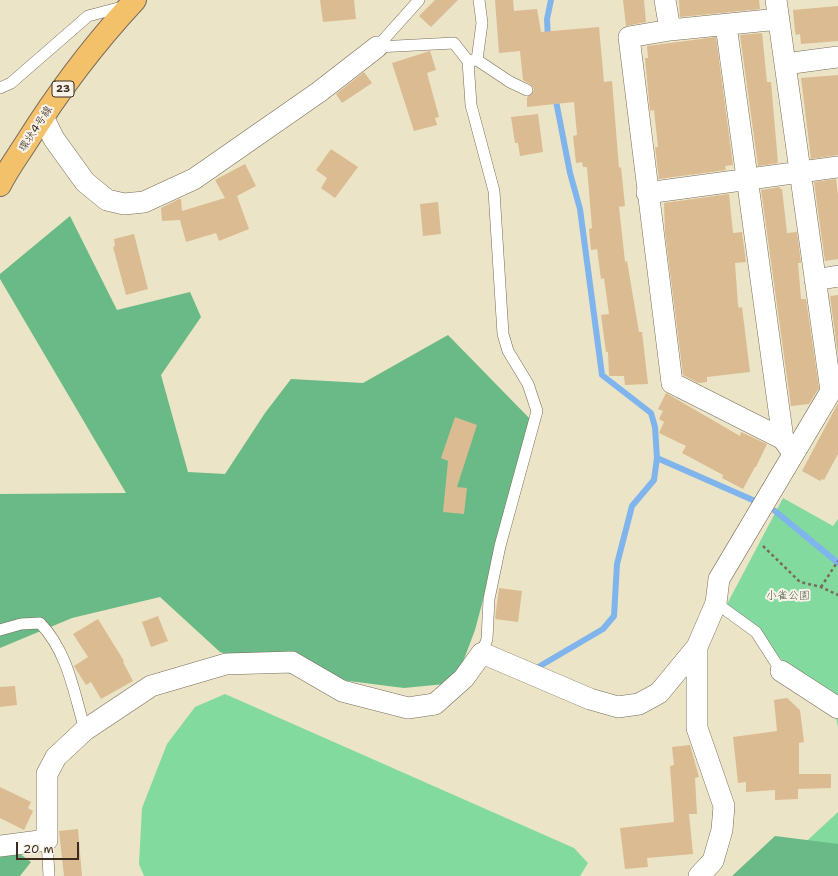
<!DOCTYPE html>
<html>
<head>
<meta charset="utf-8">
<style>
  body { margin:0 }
  #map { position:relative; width:838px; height:876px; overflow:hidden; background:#ebe4c6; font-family:"Shantell Sans",sans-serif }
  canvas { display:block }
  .scale { position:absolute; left:16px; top:842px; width:63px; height:18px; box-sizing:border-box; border:2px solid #3b2a1e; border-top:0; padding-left:5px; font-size:12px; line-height:14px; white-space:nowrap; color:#3b2a1e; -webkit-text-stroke:3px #f7f3e8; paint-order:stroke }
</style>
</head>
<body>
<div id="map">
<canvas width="838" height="876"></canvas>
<div class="scale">20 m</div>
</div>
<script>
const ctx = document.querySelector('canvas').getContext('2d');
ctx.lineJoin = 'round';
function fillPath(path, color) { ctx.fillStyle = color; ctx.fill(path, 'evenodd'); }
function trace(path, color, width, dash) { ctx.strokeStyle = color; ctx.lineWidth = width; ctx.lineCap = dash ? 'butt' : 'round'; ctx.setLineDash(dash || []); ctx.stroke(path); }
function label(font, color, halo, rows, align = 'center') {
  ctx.font = font + ' "Shantell Sans","Klee One",sans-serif'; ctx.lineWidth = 4; ctx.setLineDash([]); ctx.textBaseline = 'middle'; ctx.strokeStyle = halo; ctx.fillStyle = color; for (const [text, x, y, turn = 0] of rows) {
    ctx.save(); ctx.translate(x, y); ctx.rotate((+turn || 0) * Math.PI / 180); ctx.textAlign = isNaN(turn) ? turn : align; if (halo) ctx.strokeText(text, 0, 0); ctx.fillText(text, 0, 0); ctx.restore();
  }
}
fillPath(new Path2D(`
  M783,498L833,526L838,519V727L830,692L783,661L726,606Z
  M225,694L574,848L588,863L580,876H144L139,864L142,808L167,744L195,707Z
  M838,812V876H769Z`), '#82da9f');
fillPath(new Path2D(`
  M70,216L117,310L190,292L201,317L161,375L188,472L225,474L265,413L291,379L363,383L448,335L531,420L475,630L455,683L404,688L286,673L220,652L160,597L72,618L0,648V494L126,493L0,279V274Z
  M775,836L838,844V876H732Z
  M0,839L31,862L20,876H0Z`), '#69ba86');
trace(new Path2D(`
  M548,40L547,19L551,0
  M657,458L755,501
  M775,511L838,563
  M540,666L603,629L614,616L617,564L632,506L654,480L657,458L655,427L651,413L602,375L580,209L570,173L555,96`), '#80b4ed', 6);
fillPath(new Path2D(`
  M320,0H354L356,19L323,22Z
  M435,0H458L431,27L419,16Z
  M495,0H513L514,11L537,9L541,32L599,27L604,82L612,81L619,168L621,167L625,206L619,207L625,262L627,261L639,332H642L648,384L625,385L624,376H609L608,352H606L601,315L609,314L604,278L601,279L597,249L591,250L589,229L592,228L587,167H583L582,162L576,163L573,136L577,135L574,102L527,107V97L531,95L534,89L530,84L523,80L520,51L499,53Z
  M623,0H644L646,22L626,26Z
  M679,0H759L760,9L680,17Z
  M838,6V41L801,44L800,34L796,35L795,31L793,10Z
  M762,33L767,82H771L778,163L758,166L740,35Z
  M716,37L733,165L725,166L726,170L659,179L655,147H658L654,110L650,111L645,58H648L647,46Z
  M430,51L436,70L427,73L439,117L435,118L437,125L414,131L392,63Z
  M364,72L372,83L342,103L336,94Z
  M838,75V155L811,159L801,78Z
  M538,114L543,152L520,156L518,143H515L511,117Z
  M331,149L358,167L335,198L321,188L327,178L316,170Z
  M245,164L256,186L237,196L249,229L219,241L216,233L186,242L180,220L162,221L161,208L179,199H181L182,211L225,198L215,180Z
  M836,179L838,195V259L825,261L814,182Z
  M780,187V189H782L787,233L797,232L801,263H798L801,299H806L819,388L809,404L791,406L761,190Z
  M729,194L733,233L742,232L746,262L735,263L738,305L739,308L742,307L750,372L707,377V382L698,383L683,375L665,232L664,203Z
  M438,202L441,234L423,236L420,204Z
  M134,234L148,289L126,295L113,247L115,246L114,239Z
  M838,295V355L830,296Z
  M666,393L740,436L741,432L767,444L756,467H755L743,489L722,478L723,475L682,453L686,446L659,433L664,422L659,419L663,411L658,409Z
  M838,403V454L824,480L822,479L820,481L802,471Z
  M455,417L477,425L457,487L467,488L464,514L443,512L448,461L441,458Z
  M499,588L522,591L518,622L495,619Z
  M158,616L168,641L151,647L142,622Z
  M98,619L124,661L123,662L133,681L101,699L91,682L86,685L74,666L88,657L73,634Z
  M15,686L17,705L0,707V687Z
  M787,698L800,710L804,742L799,743V774H831V788L798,789V799L775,800V790L746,792V782L738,783L733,737L777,731L774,700Z
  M690,745L699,777L695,778L697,814H689L693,854L647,858L648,867L625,869L620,828L674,822L670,766L674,765L672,747Z
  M0,787L31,802L28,808L33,811L24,830L0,818Z
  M78,829L82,876H64L59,831Z`), '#dbbb92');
const lane = new Path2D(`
  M377,47L454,43L468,61L471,105L494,191L503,334L508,351L528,384L537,411L500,546L489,599L487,639L482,653
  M377,47L419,0
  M477,60L482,23L479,0
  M468,61L477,60L510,82L527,90
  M0,88L11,83L88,16L126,6
  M716,603L756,632L781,671
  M0,630L21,624L40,623C68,652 74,693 85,730
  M47,840L49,876`);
const street = new Path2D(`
  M665,0L670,30L629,37L672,383L783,439L793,453
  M776,0L831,391
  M726,25L783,439
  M670,30L779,19
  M785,64L838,57
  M43,117L54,139L85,182L107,200L124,204L144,202L194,179L319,92L377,47
  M647,193L838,167
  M815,280L838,276
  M697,647V728L724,806L722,830L713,861L699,876
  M781,671L838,708
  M0,846L47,840V774L56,757L85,730L151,686L226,664L292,662L342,691L408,708L435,704L464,678L482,653L590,699L618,707L639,704L659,693L697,647L716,603L719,579L831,391L838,387`);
const primary = new Path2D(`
  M0,185C7,171 17,157 26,143C58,92 94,44 135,0`);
trace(lane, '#796b59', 12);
trace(street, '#796b59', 22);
trace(primary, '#796b59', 24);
trace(new Path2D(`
  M763,546L800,582L821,587L838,595
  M821,587L838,561`), '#796b59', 2.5, [3, 3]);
trace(lane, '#fff', 11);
trace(street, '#fff', 21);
trace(primary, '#f4c16b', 22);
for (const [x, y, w] of [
  [63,89,22]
]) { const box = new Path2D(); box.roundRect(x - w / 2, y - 8, w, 16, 3); ctx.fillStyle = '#f7f3e8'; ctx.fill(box); trace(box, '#3b2a1e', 1); }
label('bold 10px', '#3b2a1e', null, [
  ["23",63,89]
]);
label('11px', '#3b2a1e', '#f7f3e8', [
  ["環状4号線",36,129,-57]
]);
label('11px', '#4d563e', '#f7f3e8', [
  ["小雀公園",788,596]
]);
</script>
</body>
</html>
